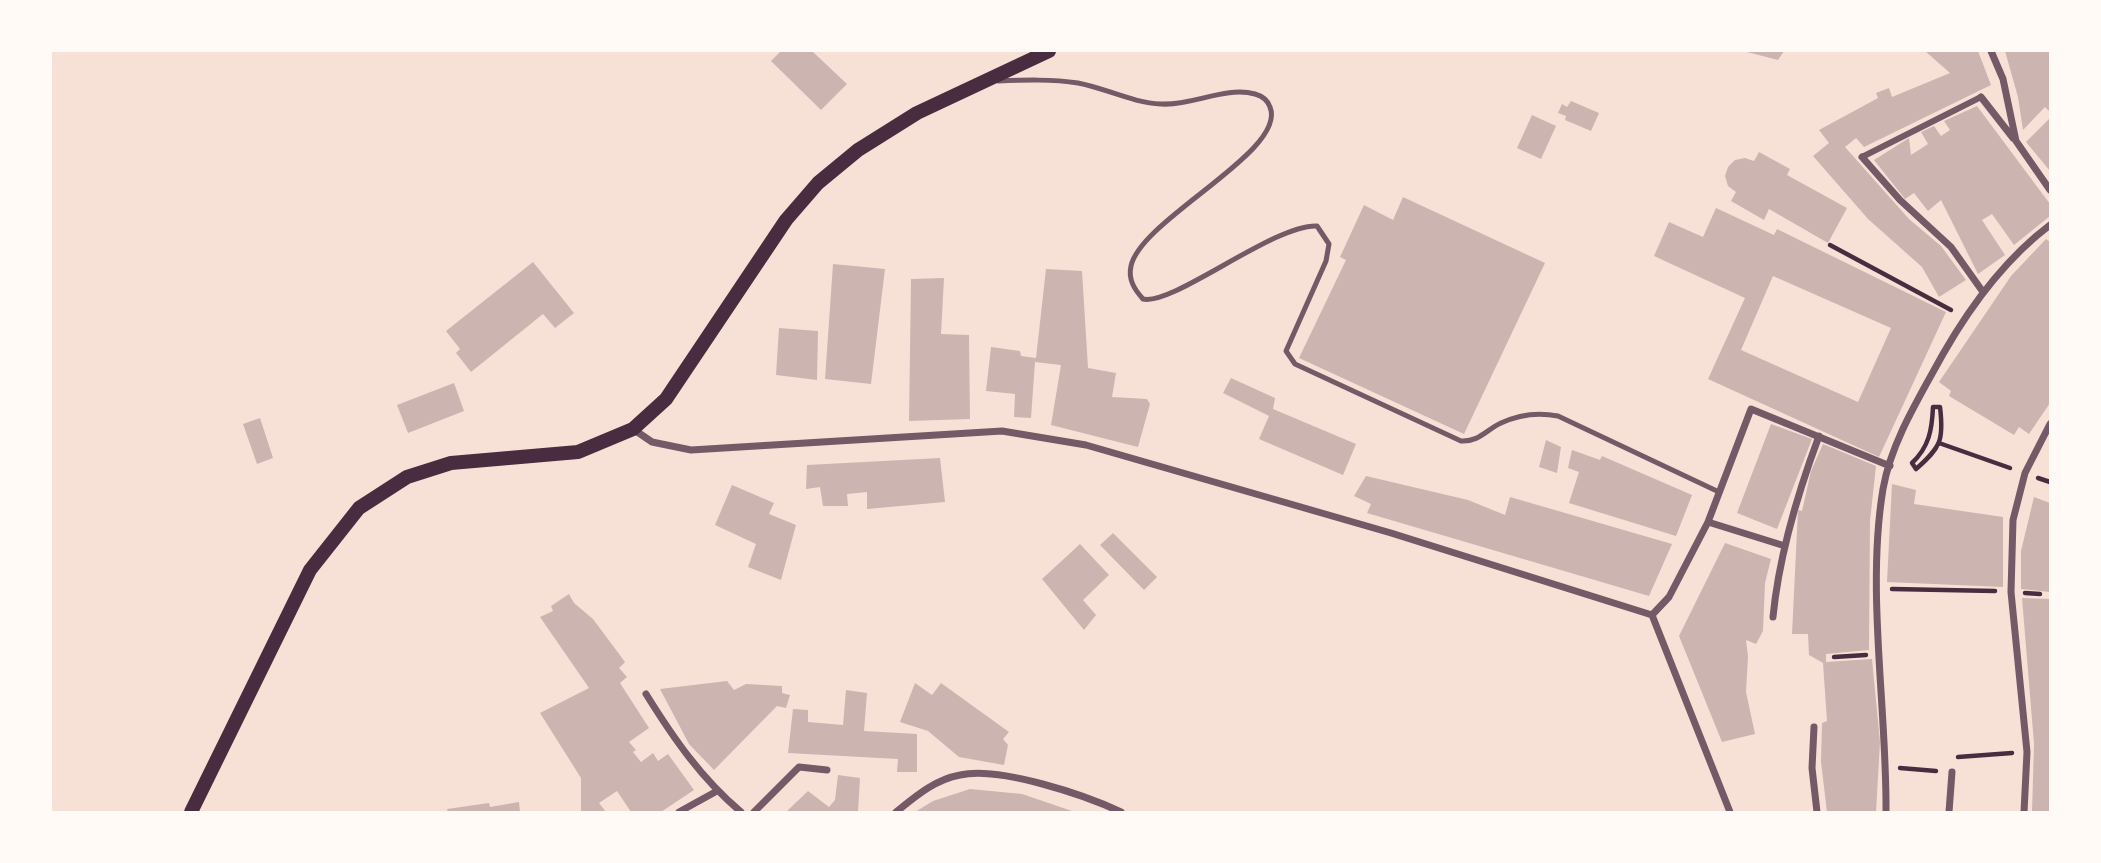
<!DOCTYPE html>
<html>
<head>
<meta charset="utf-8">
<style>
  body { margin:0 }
  #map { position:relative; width:2101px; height:863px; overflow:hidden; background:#f7e1d7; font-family:"Roboto Condensed",sans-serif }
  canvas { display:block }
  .frame { position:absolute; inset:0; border:52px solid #fffaf5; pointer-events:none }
</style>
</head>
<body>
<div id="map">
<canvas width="2101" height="863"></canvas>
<div class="frame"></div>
</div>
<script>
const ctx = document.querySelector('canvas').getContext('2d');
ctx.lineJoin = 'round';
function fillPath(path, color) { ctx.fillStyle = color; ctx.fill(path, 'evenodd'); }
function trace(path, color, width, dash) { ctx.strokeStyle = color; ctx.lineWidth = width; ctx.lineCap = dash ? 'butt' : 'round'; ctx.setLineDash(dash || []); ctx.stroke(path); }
fillPath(new Path2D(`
  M781,51H812L847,84L821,110L771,61Z
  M1743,51H1784L1778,60Z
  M1925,51H1978L1991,85L1864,147L1856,138L1845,147L1909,219L1941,246L1966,280L1939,297L1922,267L1868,219L1813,156L1829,143L1819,130L1878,98L1876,93L1889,88L1892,97L1950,73Z
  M2005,51L2050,52V112L2045,107L2023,130L2018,97Z
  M1571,101L1599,113L1591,131L1565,120L1566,116L1558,113L1562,104L1567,107Z
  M1977,106L2050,204V216L2014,245L1992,214L1982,220L2005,255L1978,274L1941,200L1928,211L1914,193L1905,199L1874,160L1909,138L1911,155L1928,144L1921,132L1934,126L1941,136L1950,130L1944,121Z
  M1532,115L1556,126L1541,159L1517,148Z
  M2050,118V171L2026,142Z
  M1759,152L1790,169L1787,175L1847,208L1828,243L1769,209L1764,220L1731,201L1736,192L1728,186L1725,176L1728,167L1735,160L1745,158L1754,161Z
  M1403,197L1545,263L1464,434L1299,358L1346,260L1340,257L1364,205L1393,220Z
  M1716,208L1774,235L1777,229L1946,312L1879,457L1708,379L1745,298L1654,256L1669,222L1703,237ZM1773,276L1891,328L1858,402L1741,350Z
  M2046,239L2050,242V403L2029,434L2019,427L2014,435L1949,396L1951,391L1939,382L2011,276Z
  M533,262L574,313L555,328L543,314L471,372L456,353L460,349L446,331Z
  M833,264L885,269L871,384L825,379Z
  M1046,269L1082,271L1088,368L1116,373L1112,397L1147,399L1150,404L1138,447L1051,425L1061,365L1035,362L1031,418L1014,417L1015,394L986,391L991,347L1020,351L1021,356L1036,358Z
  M944,278L941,334L969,335L970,419L909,421L911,279Z
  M779,328L818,331L817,380L776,375Z
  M1231,378L1275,398L1273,409L1356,444L1343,475L1259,439L1269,416L1223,393Z
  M454,383L464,411L408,433L397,405Z
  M260,418L273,458L257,464L243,424Z
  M1771,424L1812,439L1777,529L1737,513Z
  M1546,440L1561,447L1557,473L1539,467Z
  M1823,444L1876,466L1870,521L1869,650L1826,654V662L1872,659L1880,742L1876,812H1827L1821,762L1822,723L1827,721L1823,663L1809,655L1808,634H1792L1798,510L1802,511L1811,471Z
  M1572,450L1600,460L1602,456L1692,495L1676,536L1569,503L1579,472L1568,468Z
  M940,458L945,502L867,509V492L847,494L848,506H823L820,487L806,489L807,465Z
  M1366,476L1468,500L1505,515L1510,497L1672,544L1649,596L1367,513L1371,504L1354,496Z
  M1892,484L1916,490L1914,504L2003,517V587L1887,582Z
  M732,485L774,503L769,514L796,525L781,580L748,567L756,544L715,525Z
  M2034,497L2050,503V592L2021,589V551Z
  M1113,533L1157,577L1144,590L1100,545Z
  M1725,543L1771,559L1765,583L1763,631L1756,644L1746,640L1748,656L1746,692L1755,734L1722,742L1679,636Z
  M1080,544L1109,575L1083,600L1096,615L1084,630L1042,579Z
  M569,594L574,603L593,619L625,662L619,668L627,677L620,683L649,728L629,742L636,750L633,752L641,762L653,753L658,761L668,754L694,790L661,812H631L617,791L599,803L606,812H581V778L540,713L589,688L540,617L553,611L551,606Z
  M2022,598L2050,599V812H2032L2034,744Z
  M727,681L734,690L746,684L782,686V693L790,695L786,708L777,706L714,770L689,744L660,689Z
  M915,683L932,695L941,683L1009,732L1003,739L1008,745L1004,765L959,757L928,731L900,722Z
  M846,690L867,693L864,731L917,734V772H897L898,759L788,753L793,709L808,710V722L843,725Z
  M838,775L860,778L858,812H786L808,791L829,807L835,800Z
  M970,789L1022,794L1075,812H915L933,801Z
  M519,802L520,812H448L447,809L489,803L490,807Z`), '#ccb4b1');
trace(new Path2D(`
  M1830,245L1951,310
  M1933,407H1940C1944,440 1941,447 1916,469L1912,463C1929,447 1932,430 1933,407Z
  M1939,443L2010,468
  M2038,478L2050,482
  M1892,589L1995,591
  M2025,593L2040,594
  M1834,657L1866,655
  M1958,757L2012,753
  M1900,768L1936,771`), '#4a2c40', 4.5);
trace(new Path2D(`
  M998,81C1024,80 1052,79 1078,83C1105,88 1133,103 1161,104C1192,106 1225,86 1255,94C1262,96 1268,101 1270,107C1288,151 1141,219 1131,266C1128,279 1134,289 1143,299C1173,306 1274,224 1317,226L1329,244L1326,261L1286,351L1295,364L1461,441C1479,442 1486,430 1501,423C1520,414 1538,412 1558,416L1719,492`), '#755966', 5);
trace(new Path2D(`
  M1862,157L1981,97`), '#755966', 6);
trace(new Path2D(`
  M1991,51L2003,79L2016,141L2050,190
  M1981,97L2013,138
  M1862,157L1900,200L1951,247L1983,292
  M633,429L652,442L691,450L1002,431L1086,445L1391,533L1652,615L1669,597L1708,522L1785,546
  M1708,522L1751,409L1890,466
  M1652,615L1730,812
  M1773,617C1779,555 1797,495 1819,436
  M646,694C674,739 701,778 741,812
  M1814,727L1812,768L1817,812
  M679,812L717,791
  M754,812L799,767L827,770
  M896,812C916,796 934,780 960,775C999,766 1085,795 1121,812
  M1886,812C1887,709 1866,591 1883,489C1891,442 1920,396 1943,354C1971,305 2005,259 2050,225
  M1949,812L1952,772
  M2024,812L2027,752L2011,592L2013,520L2025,473L2050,424`), '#755966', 7);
trace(new Path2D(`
  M191,812L310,570L359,508L407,477L451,463L578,452L633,429L666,399L786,220L818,183L858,150L917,113L1049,51`), '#4a2c40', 14);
</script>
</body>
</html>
